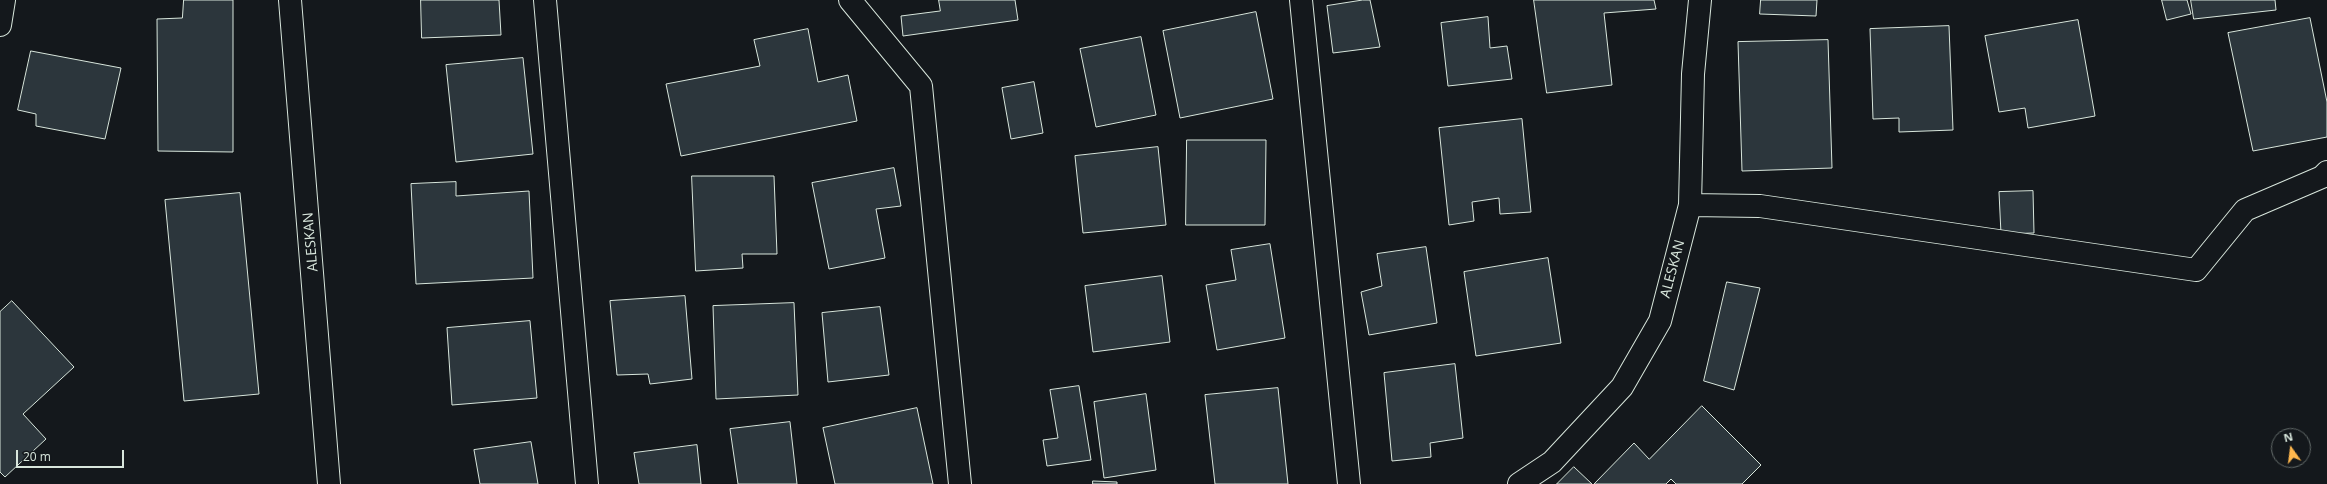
<!DOCTYPE html>
<html>
<head>
<meta charset="utf-8">
<style>
  body { margin:0 }
  #map { position:relative; width:2327px; height:484px; overflow:hidden; background:#14181c; font-family:"Open Sans",sans-serif }
  canvas { display:block }
  .north { position:absolute; left:2271px; top:428px; width:40px; height:40px; box-sizing:border-box; background:#14181c; border:1px solid #626a69; border-radius:50%; rotate:346deg; font-size:11px; font-weight:700; line-height:16px; text-align:center; color:#d8e6dc }
  .north::after { content:''; display:block; margin:auto; width:14px; height:18px; background:#ffb74d; clip-path:polygon(50% 0,100% 100%,50% 72%,0 100%) }
  .scale { position:absolute; left:16px; top:450px; width:108px; height:18px; box-sizing:border-box; border:2px solid #d8e6dc; border-top:0; padding-left:5px; font-size:12px; line-height:14px; white-space:nowrap; color:#d8e6dc; -webkit-text-stroke:3px #14181c; paint-order:stroke }
</style>
</head>
<body>
<div id="map">
<canvas width="2327" height="484"></canvas>
<div class="north">N</div>
<div class="scale">20 m</div>
</div>
<script>
const ctx = document.querySelector('canvas').getContext('2d');
ctx.lineJoin = 'round';
function fillPath(path, color) { ctx.fillStyle = color; ctx.fill(path, 'evenodd'); }
function trace(path, color, width, dash) { ctx.strokeStyle = color; ctx.lineWidth = width; ctx.lineCap = dash ? 'butt' : 'round'; ctx.setLineDash(dash || []); ctx.stroke(path); }
function label(font, color, halo, rows, align = 'center') {
  ctx.font = font + ' "Open Sans",sans-serif'; ctx.lineWidth = 3; ctx.setLineDash([]); ctx.textBaseline = 'middle'; ctx.strokeStyle = halo; ctx.fillStyle = color; for (const [text, x, y, turn = 0] of rows) {
    ctx.save(); ctx.translate(x, y); ctx.rotate((+turn || 0) * Math.PI / 180); ctx.textAlign = isNaN(turn) ? turn : align; if (halo) ctx.strokeText(text, 0, 0); ctx.fillText(text, 0, 0); ctx.restore();
  }
}
const building = new Path2D(`
  M184,0H233V152L158,151L157,19L182,18Z
  M421,0H499L501,35L422,38Z
  M939,0H1015L1018,20L903,36L901,16L940,11Z
  M1363,0H1370L1380,47L1333,53L1327,6Z
  M1534,0H1654L1656,9L1604,13L1612,85L1547,93Z
  M1761,0H1817L1816,16L1760,14Z
  M2162,0H2187L2191,14L2167,20Z
  M2191,0H2275L2276,10L2194,19Z
  M1256,12L1273,99L1180,118L1163,31Z
  M1488,17L1490,48L1507,46L1512,79L1448,86L1441,23Z
  M2310,18L2327,102V137L2253,151L2228,33Z
  M2078,20L2095,116L2028,128L2025,108L1999,112L1985,36Z
  M1949,26L1953,130L1899,132V118L1873,119L1870,29Z
  M808,29L818,82L848,75L857,121L681,156L666,84L760,66L754,40Z
  M1141,37L1156,115L1096,127L1080,49Z
  M1828,40L1832,168L1742,171L1738,42Z
  M31,51L121,68L105,139L36,126V114L18,110Z
  M523,58L533,154L456,162L446,65Z
  M1034,82L1043,133L1011,139L1002,88Z
  M1522,119L1531,212L1500,214L1499,198L1472,202L1474,221L1449,225L1439,128Z
  M1187,140H1266L1265,225H1186Z
  M1158,147L1166,225L1083,233L1075,156Z
  M894,168L901,206L876,209L885,258L829,269L812,183Z
  M692,176H774L777,254H742L743,268L696,271Z
  M456,182V196L529,191L533,278L416,284L411,184Z
  M2033,191L2034,233L2001,234L1999,192Z
  M240,193L259,394L184,401L165,200Z
  M1270,244L1285,338L1217,350L1206,285L1236,280L1231,250Z
  M1426,247L1437,323L1369,335L1361,292L1382,286L1377,254Z
  M1548,258L1561,343L1476,356L1464,272Z
  M1162,276L1170,342L1093,352L1085,286Z
  M1727,282L1760,288L1734,390L1704,381Z
  M685,296L692,379L650,384L648,374L617,375L610,301Z
  M12,301L74,367L23,414L46,439L5,477L0,472V312Z
  M794,303L798,395L716,399L713,306Z
  M880,307L889,375L828,382L822,313Z
  M530,321L537,398L452,405L447,328Z
  M1455,364L1463,438L1430,443L1431,457L1392,461L1384,373Z
  M1079,386L1091,460L1047,466L1043,440L1058,438L1050,390Z
  M1278,388L1288,484H1215L1205,395Z
  M1146,394L1156,470L1104,478L1094,402Z
  M1702,406L1761,465L1742,484H1676L1671,479L1666,484H1594L1634,443L1649,459Z
  M917,408L933,484H835L823,428Z
  M790,422L797,484H738L730,429Z
  M531,442L538,484H480L474,450Z
  M697,445L701,484H639L634,453Z
  M1574,467L1592,484H1557Z
  M1093,481L1117,482V484H1093Z`);
fillPath(building, '#2c363c');
trace(building, '#d8e6dc', 1);
const minor = new Path2D(`
  M290,0L329,484
  M545,0L587,484
  M850,0L921,86L960,484
  M1301,0L1349,484
  M0,25L4,0
  M1690,205L1760,206L2196,270L2245,210L2322,177L2327,172
  M1519,484L1552,462L1622,387L1660,321L1690,205L1693,74L1700,0`);
trace(minor, '#d8e6dc', 24);
trace(minor, '#14181c', 22);
label('14px', '#d8e6dc', '#14181c', [
  ["ALESKAN",311,242,-95],
  ["ALESKAN",1673,269,-75]
]);
</script>
</body>
</html>
